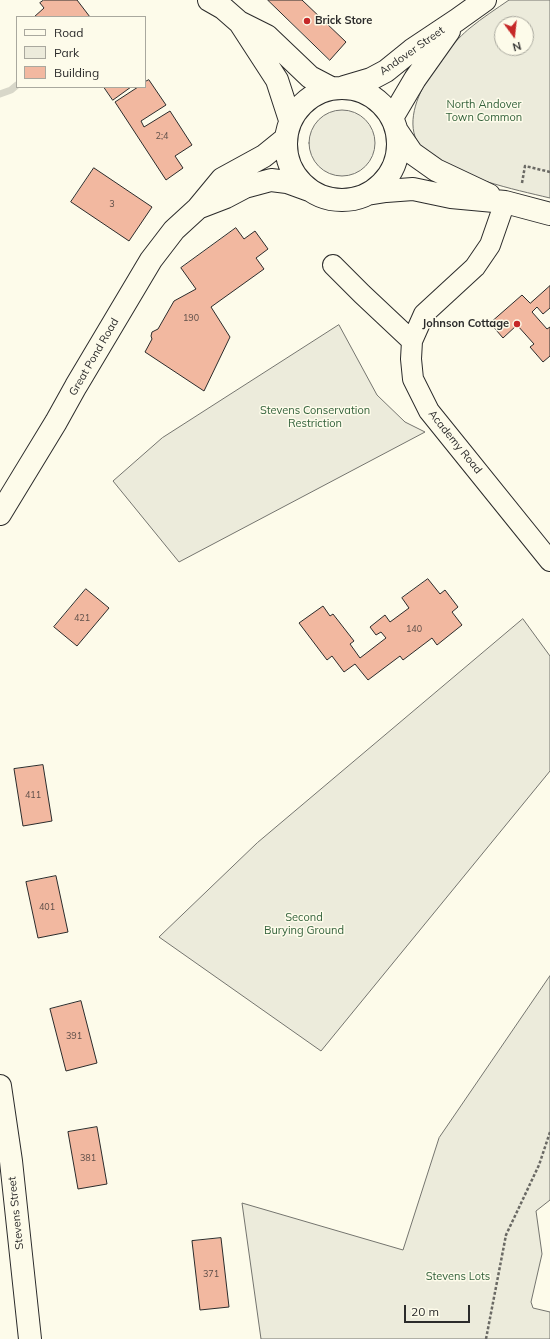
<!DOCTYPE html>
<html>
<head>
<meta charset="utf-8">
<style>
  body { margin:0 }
  #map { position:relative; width:550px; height:1339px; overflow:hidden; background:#fdfbea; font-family:Mulish,sans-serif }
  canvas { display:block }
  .legend { position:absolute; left:16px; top:16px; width:130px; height:72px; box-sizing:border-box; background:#fdfbea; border:1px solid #a9a89e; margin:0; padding:5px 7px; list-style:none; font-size:12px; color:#2b2b2b }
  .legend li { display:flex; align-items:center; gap:8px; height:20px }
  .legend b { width:20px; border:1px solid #a9a89e }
  .north { position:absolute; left:494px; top:16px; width:40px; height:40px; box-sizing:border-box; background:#fdfbea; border:1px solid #a9a89e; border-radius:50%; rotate:165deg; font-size:11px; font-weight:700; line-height:16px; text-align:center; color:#2b2b2b }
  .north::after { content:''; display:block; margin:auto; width:14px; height:18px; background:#c62828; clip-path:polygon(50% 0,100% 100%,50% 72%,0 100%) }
  .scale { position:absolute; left:404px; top:1305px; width:66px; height:18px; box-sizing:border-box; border:2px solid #2b2b2b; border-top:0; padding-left:5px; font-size:12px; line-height:14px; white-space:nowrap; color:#2b2b2b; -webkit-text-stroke:3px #fdfbea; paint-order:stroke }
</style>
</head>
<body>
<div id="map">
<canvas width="550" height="1339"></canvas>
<ul class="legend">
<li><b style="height:5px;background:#fdfbea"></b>Road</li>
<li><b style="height:11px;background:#ecebdb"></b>Park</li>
<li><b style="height:11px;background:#f2b8a0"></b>Building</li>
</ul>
<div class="north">N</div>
<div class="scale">20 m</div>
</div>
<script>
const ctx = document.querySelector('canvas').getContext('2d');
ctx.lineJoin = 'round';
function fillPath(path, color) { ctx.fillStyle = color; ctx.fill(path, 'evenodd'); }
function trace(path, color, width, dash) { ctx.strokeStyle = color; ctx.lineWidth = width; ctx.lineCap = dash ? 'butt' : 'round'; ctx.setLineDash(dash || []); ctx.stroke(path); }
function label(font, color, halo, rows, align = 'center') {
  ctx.font = font + ' Mulish,sans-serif'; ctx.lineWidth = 3; ctx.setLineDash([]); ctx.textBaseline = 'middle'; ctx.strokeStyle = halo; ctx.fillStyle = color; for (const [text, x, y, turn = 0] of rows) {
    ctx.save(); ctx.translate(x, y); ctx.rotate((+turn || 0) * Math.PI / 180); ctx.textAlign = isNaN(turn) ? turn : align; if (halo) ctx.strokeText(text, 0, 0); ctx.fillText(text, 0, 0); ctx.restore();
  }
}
const green = new Path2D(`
  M509,0H550V198C512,189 460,178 428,154C386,122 442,51 470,28C482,18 496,9 509,0ZM502,24H526V48H502Z
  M309 143a33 33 0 1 1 66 0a33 33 0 1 1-66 0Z
  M339,325L377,395L405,422L425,432L179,562L113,481L162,438Z
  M523,619L550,656V771L321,1051L159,937L257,843Z
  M550,976V1200L536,1211L542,1254L531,1302L533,1308L550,1312V1339H261L242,1203L403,1250L439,1138Z`);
fillPath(green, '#ecebdb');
trace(green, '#74746e', 1);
trace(new Path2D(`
  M0,94L11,90L17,85`), '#d8d7c9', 7);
const building = new Path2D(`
  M44,0H77L90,17H34L44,8L40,3Z
  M268,0H302L346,42L330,60Z
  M149,80L166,105L141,121L144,127L170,111L192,145L175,156L183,168L166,180L115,102L138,87H145V82Z
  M104,87H131L113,100Z
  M94,168L152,207L129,241L71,202Z
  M236,228L244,239L255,231L268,249L256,258L264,269L211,307L230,337L204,391L145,352L152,339L151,336L152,332L158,329L174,301L196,289L181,268Z
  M550,286V308L543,314L537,307L532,312L547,329L550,327V356L543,362L530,347L534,344L517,325L503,338L490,323L522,295L530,303Z
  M428,579L440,594L445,590L458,607L452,612L462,625L437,645L432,638L403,660L400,656L368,680L355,664L344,672L332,656L327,660L299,623L323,606L330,616L333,614L354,641L350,644L360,658L386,638L381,632L376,635L370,627L385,615L390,622L409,608L402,598Z
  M86,589L109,608L77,646L54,627Z
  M43,765L52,821L23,826L14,769Z
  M56,876L68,932L38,938L26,882Z
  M81,1001L97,1063L66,1071L50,1009Z
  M97,1127L107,1184L78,1189L68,1132Z
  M221,1238L229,1307L200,1310L192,1241Z`);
fillPath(building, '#f2b8a0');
trace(building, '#2b2b2b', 1);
const street = new Path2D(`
  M333,265L362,294L412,341L411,359L413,379L429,411L550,561
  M412,341L424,314L475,267L490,245L505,202`);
const secondary = new Path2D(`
  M209,0L223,8L239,22L267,36L310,77L331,88
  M240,23L277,80L290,120
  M344,87L371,79L386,71L412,50L457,20L485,0
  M286 144a56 56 0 1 1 112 0a56 56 0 1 1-112 0Z
  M392,118L415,79L449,31
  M397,131L412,153L436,170L489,195
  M367,194L386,191L413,189L451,197L505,202L550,214
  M200,207L226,197L245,187L271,180L287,182L309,190
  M0,514L56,422L76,386L151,260L174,230L198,208L222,179L264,156L285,139
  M0,1086L11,1161L30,1339`);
trace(street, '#2b2b2b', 22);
trace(secondary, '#2b2b2b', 24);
trace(new Path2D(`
  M522,183L525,166L550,172
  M486,1339L506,1235L539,1165L550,1132`), '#6a6964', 2.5, [3, 2]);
trace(street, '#fdfbea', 20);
trace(secondary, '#fdfbea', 22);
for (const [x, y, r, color] of [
  [307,21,4,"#c62828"],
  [517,324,4,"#c62828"]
]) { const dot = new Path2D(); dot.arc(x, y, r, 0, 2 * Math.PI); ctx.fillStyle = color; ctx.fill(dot); trace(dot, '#fdfbea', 1.5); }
label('9px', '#5d4e48', null, [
  ["2;4",162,136],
  ["3",112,204],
  ["190",191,318],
  ["421",82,618],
  ["140",414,629],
  ["411",33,795],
  ["401",47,907],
  ["391",74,1036],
  ["381",88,1158],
  ["371",211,1274]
]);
label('bold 11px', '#2b2b2b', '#fdfbea', [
  ["Brick Store",315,21],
  ["Johnson Cottage",509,324,"right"]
], 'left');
label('11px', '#2b2b2b', '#fdfbea', [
  ["Andover Street",412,51,-35],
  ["Great Pond Road",94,357,-60],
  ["Academy Road",455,442,51],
  ["Stevens Street",16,1213,-96]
]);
label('11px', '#34623c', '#fdfbea', [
  ["North Andover",484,105],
  ["Town Common",484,118],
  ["Stevens Conservation",315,411],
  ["Restriction",315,424],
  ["Second",304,918],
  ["Burying Ground",304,931],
  ["Stevens Lots",458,1277]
]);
</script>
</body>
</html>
